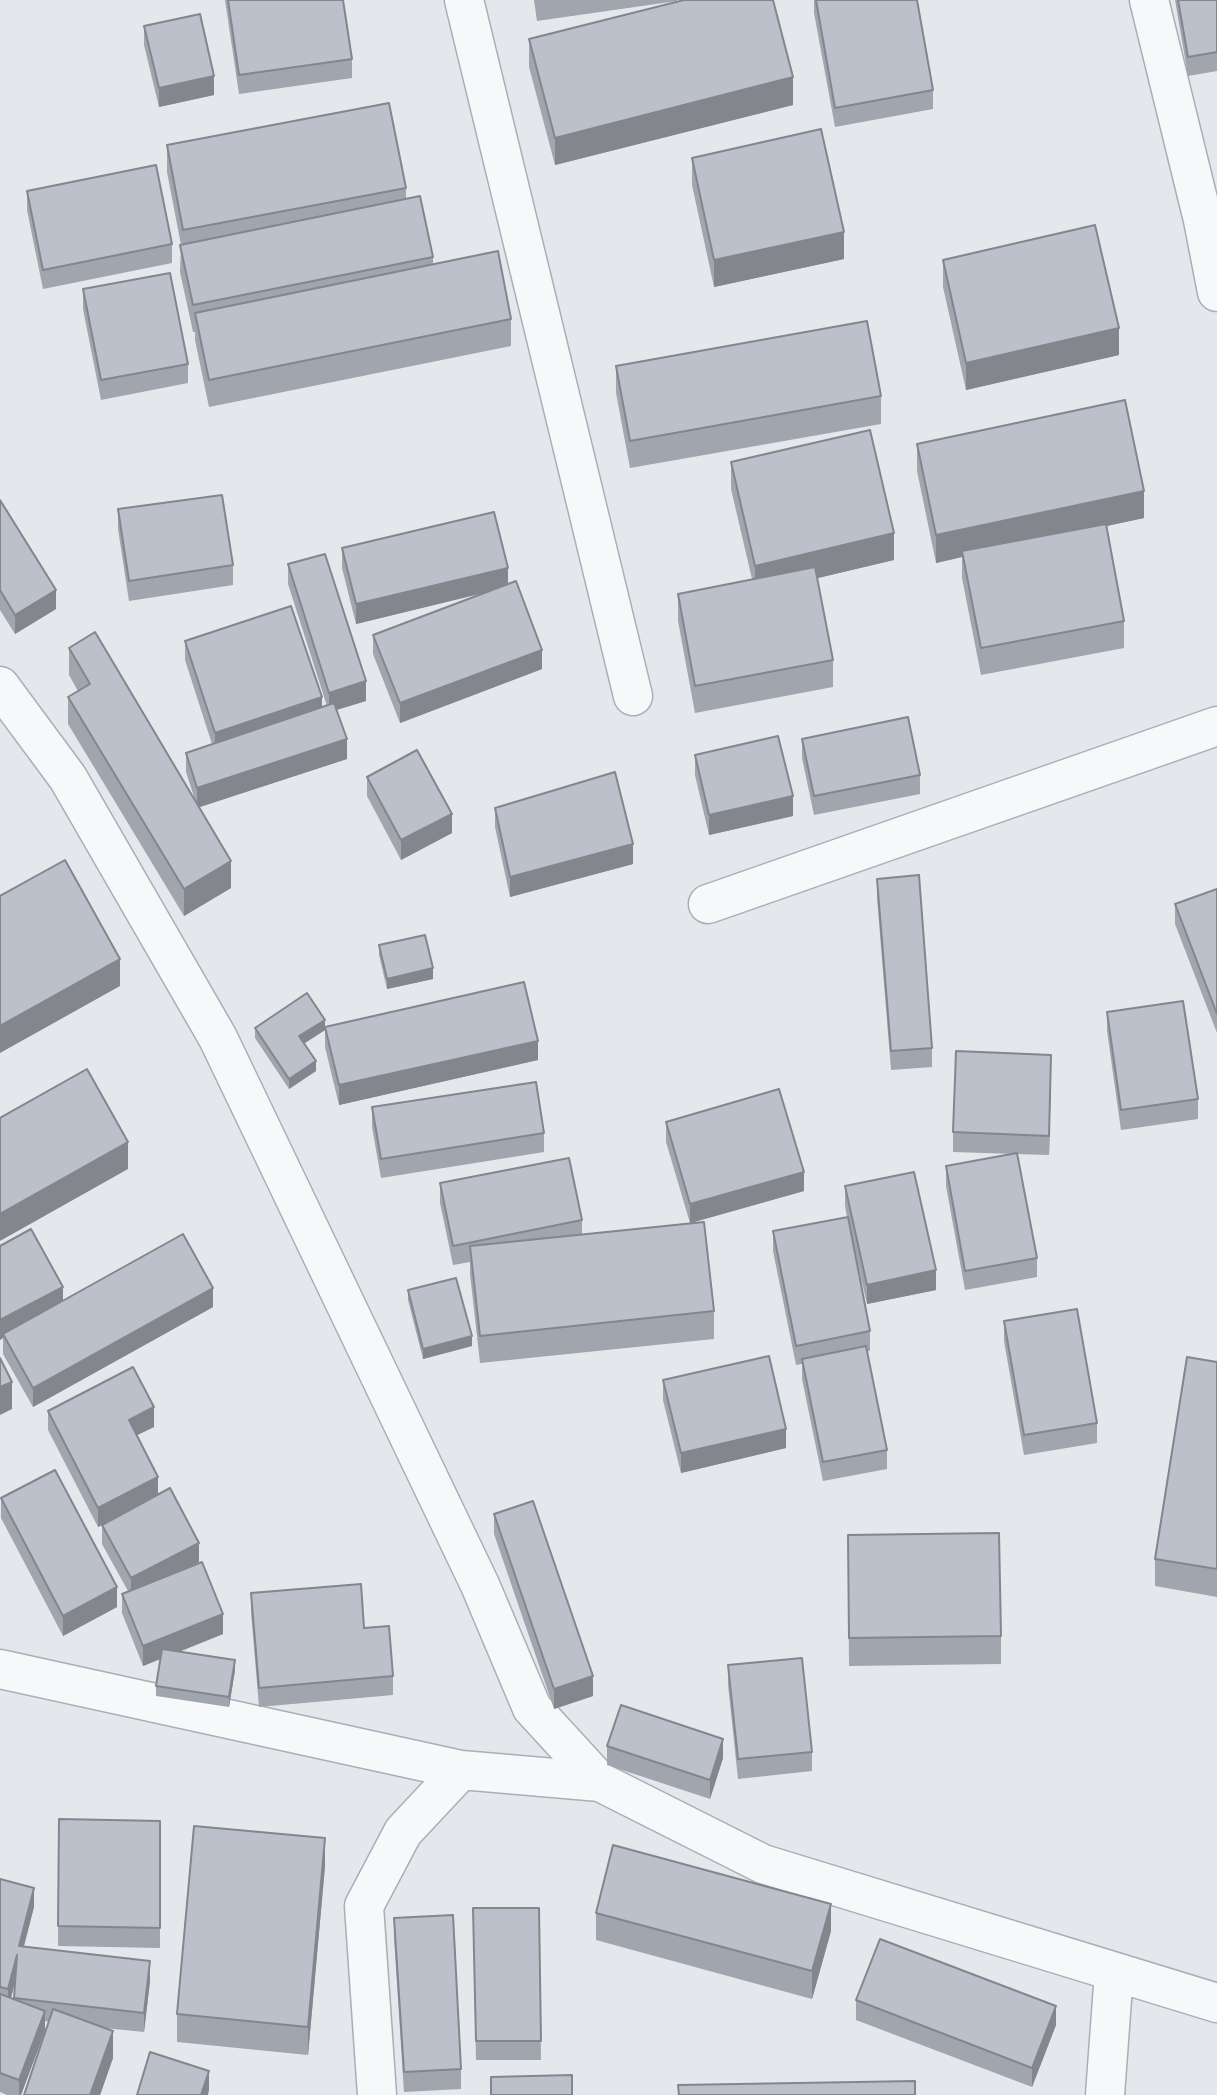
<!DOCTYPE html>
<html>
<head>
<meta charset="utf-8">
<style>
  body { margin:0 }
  canvas { display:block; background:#e4e7ec }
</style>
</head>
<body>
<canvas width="1217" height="2095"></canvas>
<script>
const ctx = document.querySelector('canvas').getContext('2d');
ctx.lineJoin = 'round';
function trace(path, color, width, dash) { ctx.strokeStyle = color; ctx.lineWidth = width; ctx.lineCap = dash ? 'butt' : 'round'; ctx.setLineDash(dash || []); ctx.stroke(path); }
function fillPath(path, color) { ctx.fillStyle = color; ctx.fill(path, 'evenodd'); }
const minor = new Path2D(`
  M464,0L633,696
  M1149,0L1203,220L1217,292
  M0,686L68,778L218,1038L480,1585L532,1708L600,1782L763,1864L1217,2003
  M708,904L1217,726
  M0,1669L461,1770L600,1782
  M377,2095L364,1906L403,1832L461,1770
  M1105,2095L1114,1972`);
trace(minor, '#a9aeb7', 41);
trace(minor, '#f7f8fa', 38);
fillPath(new Path2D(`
  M225,0H343L352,59V78L239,94Z
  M534,0H677V1L537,21Z
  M814,0H917L933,90V109L835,127L814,13Z
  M1175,0H1217V75V71L1188,76Z
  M144,26L214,95L159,107L144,45Z
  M529,39L793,105L555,165L529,67Z
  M167,145L406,188V199L433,257V265L511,319V346L209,407L195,340V332H193L180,272L181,245L167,172Z
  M692,158L844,259L714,287L692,185Z
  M27,191L172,244V263L43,289L27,210Z
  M943,260L1119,355L966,390L943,287Z
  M83,289L188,364V383L101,400L83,309Z
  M616,366L881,396V424L630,468L616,393Z
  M917,444L1144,518L1106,526L1124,621V648L981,675L962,578V557L936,563L917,471Z
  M731,462L894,560L817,578L833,660V687L695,713L678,621V594L752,579L731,489Z
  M0,500L56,609L15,634L0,610Z
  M118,509L233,565V585L129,601L118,529Z
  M342,548L508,584L542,669L400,723L373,654V635L483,593L356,624L342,568Z
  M288,564L366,701L337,710L347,759L199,807L231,888L184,916L68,724V697L78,691L69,675V648L195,800L186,772V753L212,744L185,660V641L322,708L327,706L288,584Z
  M802,739L920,775V794L814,815L802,758Z
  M695,755L793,816L709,835L695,775Z
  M367,777L452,833L401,860L367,796Z
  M495,808L633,864L510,897L495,827Z
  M877,879L932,1048V1067L891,1070L877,898Z
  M1217,889V1033L1175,924V904Z
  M379,945L433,979L387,989L379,955Z
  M1107,1012L1198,1099V1119L1121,1130L1107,1031Z
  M325,1027L538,1060L339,1105L325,1047Z
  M255,1028L325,1030L304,1043L316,1071L289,1089L255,1038Z
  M1051,1075L1049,1155L1017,1154L1037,1258V1277L965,1290L946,1186V1166L1015,1154L953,1152V1132Z
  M372,1107L544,1133V1152L381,1178L372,1127Z
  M666,1122L804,1191L691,1223L714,1311V1339L480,1363L470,1274V1262L453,1265L440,1203V1183L582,1220V1235L690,1223L666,1142Z
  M845,1186L936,1290L867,1304L848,1222L870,1331V1351H867L887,1450V1469L823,1481L802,1379V1364L796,1365L773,1251V1231L847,1217L845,1206Z
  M0,1246L63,1301L213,1307L33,1407L3,1354V1338L0,1340Z
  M408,1290L472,1346L423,1359L408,1300Z
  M1004,1321L1097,1423V1443L1024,1455L1004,1341Z
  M1217,1362V1597L1155,1586V1559Z
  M663,1380L786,1448L681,1473L663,1400Z
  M48,1411L154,1427L137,1435L158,1495L199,1562L192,1566L223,1634L179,1652L235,1670L229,1707L156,1696V1686L160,1659L143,1666L122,1613V1594L128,1591L102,1544V1525L98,1527L48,1430Z
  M1,1498L117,1607L63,1636L1,1518Z
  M494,1514L593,1696L554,1709L494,1534Z
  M848,1562L1001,1636V1664L849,1666Z
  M251,1593L364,1628L393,1676V1695L259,1707L251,1612Z
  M728,1665L812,1752V1771L738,1779L728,1685Z
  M607,1746L723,1758L710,1799L607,1765Z
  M59,1819L160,1821V1948L58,1946Z
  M325,1866L308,2055L177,2042V2014Z
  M0,1879L34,1907L23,1947L150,1981L144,2032L104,2028L113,2058L100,2095H24L49,2022L45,2021V2031L21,2095H7L0,2092ZM15,1983L14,1999L11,1998Z
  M539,1908L541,2060H476L473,1928Z
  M596,1913L831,1931L812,1999L596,1940Z
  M394,1918L461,2069V2089L404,2092L394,1938Z
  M856,2000L1056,2025L1032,2087L856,2020Z`), '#a1a5ae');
fillPath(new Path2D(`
  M214,76V95L159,107V88Z
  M793,77V105L555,165V138Z
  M844,232V259L714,287V260Z
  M1119,328V355L966,390V363Z
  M1144,491V518L963,557L962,551V557L936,563V535Z
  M894,533V560L755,593V566Z
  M508,568V587L356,624V604Z
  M56,590V609L15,634V615Z
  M542,650V669L400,723V703Z
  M366,681V701L329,712V693Z
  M322,697V717L215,752V733Z
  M347,739V759L197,808V788Z
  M793,796V816L709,835V815Z
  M452,814V833L401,860V840Z
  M633,844V864L510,897V877Z
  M231,861V888L184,916V889Z
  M120,959V986L0,1053V1026Z
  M433,968V979L387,989V979Z
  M325,1020V1030L299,1047V1036Z
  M538,1041V1060L339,1105V1085Z
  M1051,1055V1075L1049,1155V1136Z
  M316,1061V1071L289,1089V1079Z
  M128,1142V1169L0,1241V1214Z
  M804,1172V1191L690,1223V1204Z
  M936,1270V1290L867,1304V1285Z
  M63,1287V1307L3,1334V1338L0,1340V1320Z
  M213,1288V1307L33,1407V1388Z
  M472,1336V1346L423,1359V1349Z
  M12,1382V1409L0,1415V1387Z
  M154,1407V1427L129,1439V1420Z
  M786,1429V1448L681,1473V1453Z
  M158,1477V1497L98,1527V1508Z
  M199,1543V1562L131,1597V1578Z
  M117,1587V1607L63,1636V1616Z
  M223,1614V1634L143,1666V1646Z
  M235,1660V1670L229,1707V1697Z
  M593,1676V1696L554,1709V1689Z
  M723,1739V1758L710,1799V1780Z
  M325,1838V1866L308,2055V2027Z
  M34,1888V1907L19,1966V1946Z
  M831,1904V1931L812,1999V1971Z
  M17,1955V1974L8,2009V1989Z
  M150,1961V1981L144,2032V2013Z
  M1056,2006V2025L1032,2087V2068Z
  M45,2011V2031L21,2095H19V2080Z
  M113,2031V2058L100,2095H90Z
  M209,2071V2090L208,2095H201Z`), '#83868d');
const building = new Path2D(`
  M228,0H343L352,59L239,75Z
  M684,0H773L793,77L555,138L529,39Z
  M816,0H917L933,90L835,108Z
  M1178,0H1217V52L1188,57Z
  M200,14L214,76L159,88L144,26Z
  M389,103L406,188L183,230L167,145Z
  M821,129L844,232L714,260L692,158Z
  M156,165L172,244L43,270L27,191Z
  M420,196L433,257L193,305L180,245Z
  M1095,225L1119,328L966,363L943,260Z
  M498,251L511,319L209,380L195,313Z
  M170,273L188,364L101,380L83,289Z
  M867,321L881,396L630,441L616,366Z
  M1125,400L1144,491L936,535L917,444Z
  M870,430L894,533L755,566L731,462Z
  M222,495L233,565L129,581L118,509Z
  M0,500L56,590L15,615L0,590Z
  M494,512L508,568L356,604L342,548Z
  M1106,524L1124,621L981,648L962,551Z
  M325,554L366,681L329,693L288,564Z
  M815,567L833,660L695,686L678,594Z
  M516,581L542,650L400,703L373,635Z
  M291,606L322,697L215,733L185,641Z
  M95,632L231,861L184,889L68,697L90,684L69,648Z
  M334,703L347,739L197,788L186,753Z
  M908,717L920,775L814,796L802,739Z
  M778,736L793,796L709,815L695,755Z
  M417,750L452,814L401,840L367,777Z
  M615,772L633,844L510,877L495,808Z
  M65,860L120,959L0,1026V896Z
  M919,875L932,1048L891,1051L877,879Z
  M1217,889V1014L1175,904Z
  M425,935L433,968L387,979L379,945Z
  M524,982L538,1041L339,1085L325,1027Z
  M307,993L325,1020L299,1036L316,1061L289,1079L255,1028Z
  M1183,1001L1198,1099L1121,1110L1107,1012Z
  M956,1051L1051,1055L1049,1136L953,1132Z
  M87,1069L128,1142L0,1214V1118Z
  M536,1082L544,1133L381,1159L372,1107Z
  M779,1089L804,1172L690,1204L666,1122Z
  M1017,1153L1037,1258L965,1271L946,1166Z
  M569,1158L582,1220L453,1246L440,1183Z
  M914,1172L936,1270L867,1285L845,1186Z
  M848,1217L870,1331L796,1346L773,1231Z
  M704,1222L714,1311L480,1336L470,1246Z
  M31,1229L63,1287L0,1320V1246Z
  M183,1234L213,1288L33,1388L3,1334Z
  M456,1278L472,1336L423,1349L408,1290Z
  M1077,1309L1097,1423L1024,1435L1004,1321Z
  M866,1346L887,1450L823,1462L802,1359Z
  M769,1356L786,1429L681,1453L663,1380Z
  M1187,1357L1217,1362V1569L1155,1559Z
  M0,1358L12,1382L0,1387Z
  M133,1367L154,1407L129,1420L158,1477L98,1508L48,1411Z
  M55,1470L117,1587L63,1616L1,1498Z
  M170,1488L199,1543L131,1578L102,1525Z
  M533,1501L593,1676L554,1689L494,1514Z
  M999,1533L1001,1636L849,1638L848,1535Z
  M202,1562L223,1614L143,1646L122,1594Z
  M361,1584L364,1628L389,1626L393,1676L259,1688L251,1593Z
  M162,1649L235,1660L229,1697L156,1686Z
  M802,1658L812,1752L738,1759L728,1665Z
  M621,1705L723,1739L710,1780L607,1746Z
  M59,1819L160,1821V1928L58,1926Z
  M194,1826L325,1838L308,2027L177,2014Z
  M613,1845L831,1904L812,1971L596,1913Z
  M0,1879L34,1888L19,1946L150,1961L144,2013L14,1998L17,1955L8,1989L0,1987Z
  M473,1908H539L541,2041H476Z
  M453,1915L461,2069L404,2072L394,1918Z
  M880,1939L1056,2006L1032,2068L856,2000Z
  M0,1994L45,2011L19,2080L0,2073Z
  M53,2009L113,2031L90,2095H24Z
  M150,2052L209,2071L201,2095H137Z
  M572,2075V2095H491V2077Z
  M915,2081V2095H679L678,2085Z`);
fillPath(building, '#bbc0ca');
trace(building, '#83868d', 2);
</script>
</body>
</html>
